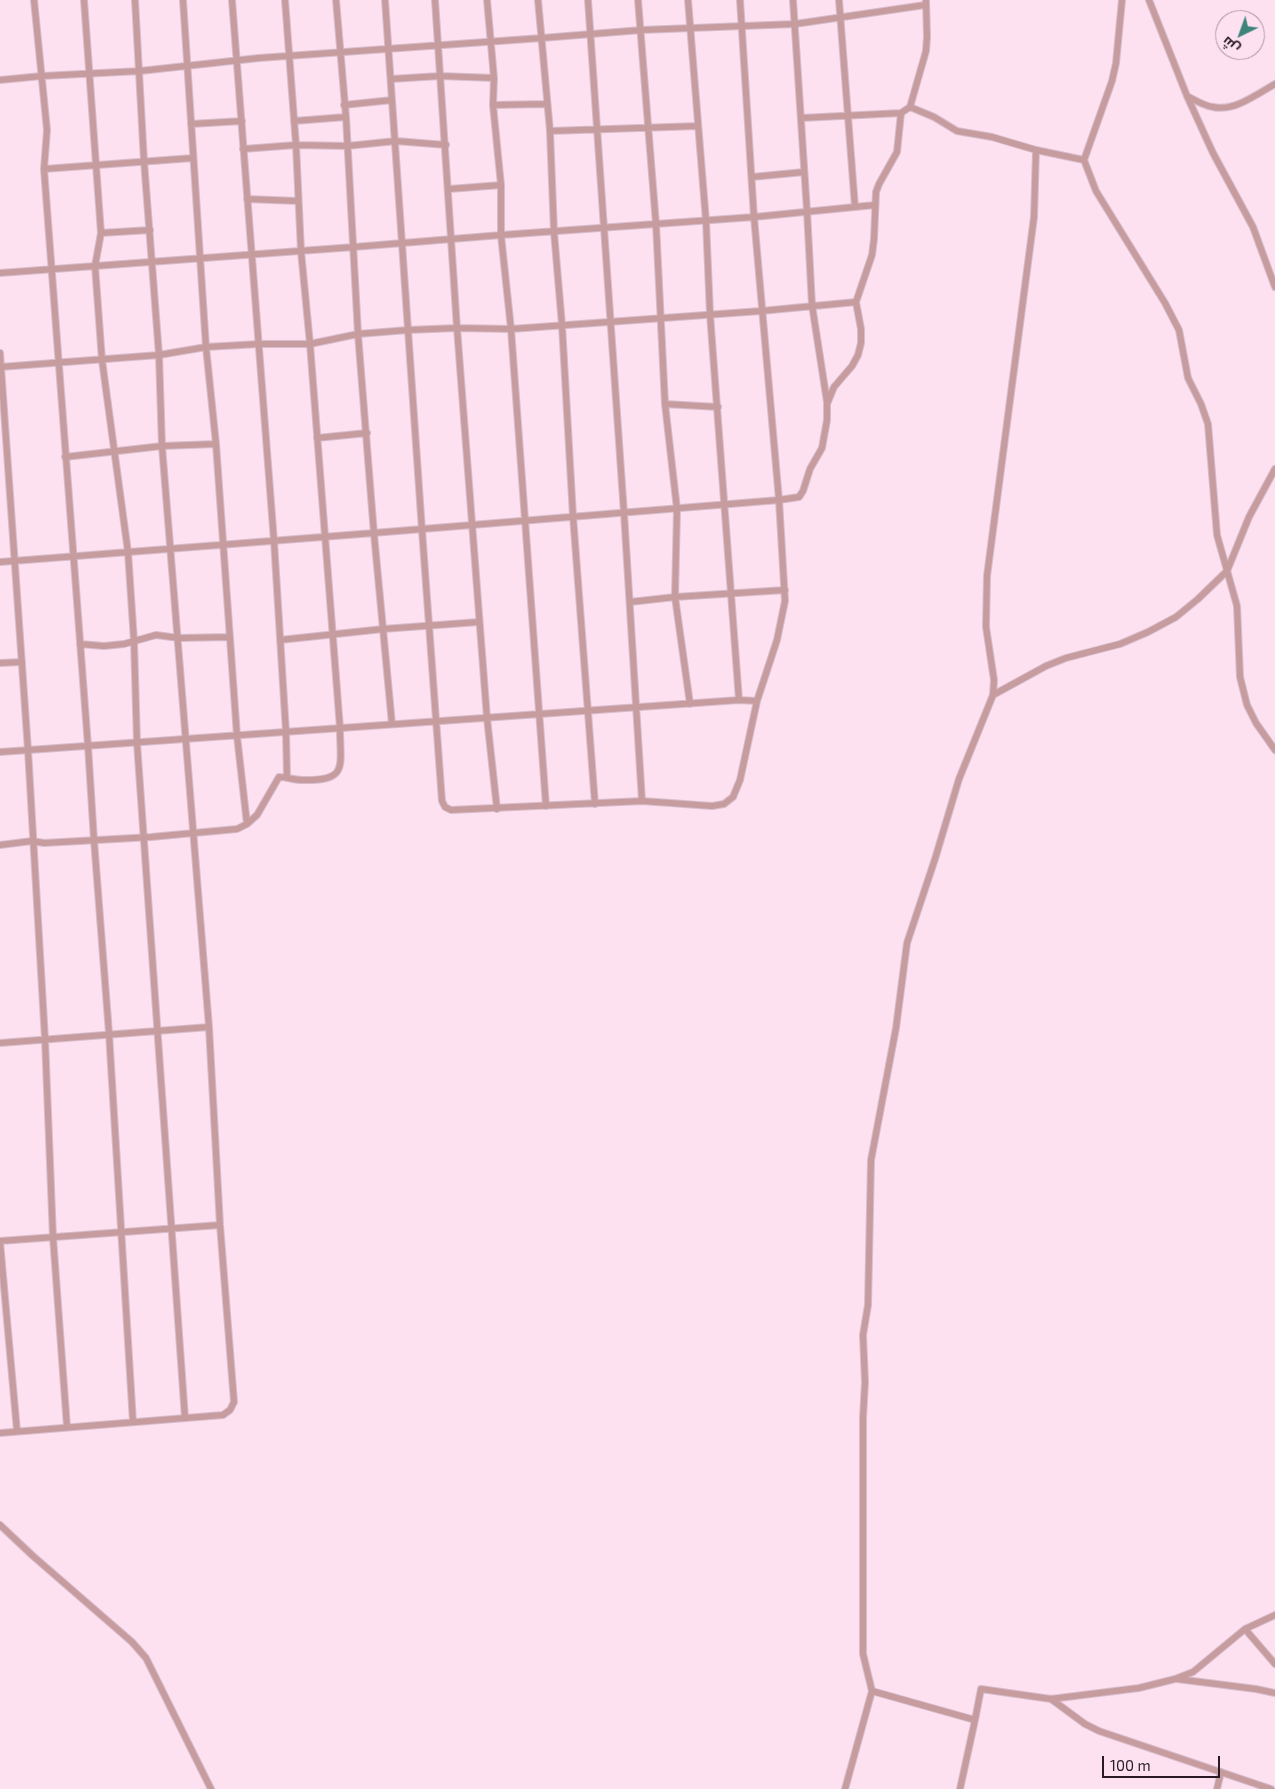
<!DOCTYPE html>
<html>
<head>
<meta charset="utf-8">
<style>
  body { margin:0 }
  #map { position:relative; width:1275px; height:1789px; overflow:hidden; background:#fee1f1; font-family:"Exo 2",Cairo,sans-serif }
  canvas { display:block }
  .north { position:absolute; left:1215px; top:10px; width:50px; height:50px; box-sizing:border-box; background:#fee1f1; border:1px solid #a8929f; border-radius:50%; rotate:222deg; font-size:14px; font-weight:700; line-height:20px; text-align:center; color:#281b23 }
  .north::after { content:''; display:block; margin:auto; width:18px; height:22px; background:#3e847b; clip-path:polygon(50% 0,100% 100%,50% 72%,0 100%) }
  .scale { position:absolute; left:1102px; top:1756px; width:118px; height:22px; box-sizing:border-box; border:2px solid #281b23; border-top:0; padding-left:6px; font-size:15px; line-height:18px; white-space:nowrap; color:#281b23; -webkit-text-stroke:4px #fee1f1; paint-order:stroke }
</style>
</head>
<body>
<div id="map">
<canvas width="1275" height="1789"></canvas>
<div class="north">ش</div>
<div class="scale">100 m</div>
</div>
<script>
const ctx = document.querySelector('canvas').getContext('2d');
ctx.lineJoin = 'round';
function trace(path, color, width, dash) { ctx.strokeStyle = color; ctx.lineWidth = width; ctx.lineCap = dash ? 'butt' : 'round'; ctx.setLineDash(dash || []); ctx.stroke(path); }
const street = new Path2D(`
  M 34,0 L 47,130 L 44,169 L 88,746 L 94,840 L 109,1033 L 133,1422
  M 84,0 L 101,233 L 95,266 L 102,360 L 128,552 L 134,641 L 137,743 L 185,1418
  M 183,0 L 206,347 L 216,444 L 237,736 L 247,824
  M 232,0 L 274,541 L 286,732 L 287,778
  M 336,0 L 346,117 L 358,334 L 374,534 L 392,724
  M 385,0 L 422,530 L 442,801 L 445,807 L 451,810 L 642,801 L 712,806 L 724,804 L 733,797 L 740,780 L 757,701 L 777,640 L 785,601 L 779,500 L 754,217 L 740,0
  M 435,0 L 457,328 L 487,718 L 497,809
  M 487,0 L 494,78 L 493,105 L 501,185 L 501,235 L 511,329 L 546,806
  M 538,0 L 550,131 L 554,232 L 562,325 L 573,516 L 595,804
  M 588,0 L 624,513 L 642,801
  M 638,0 L 656,224 L 665,404 L 677,509 L 675,597 L 690,704
  M 688,0 L 706,221 L 710,314 L 739,700
  M 793,0 L 807,211 L 812,305 L 827,402
  M 839,0 L 855,207
  M 1122,0 L 1116,63 L 1112,81 L 1084,160 L 1096,191 L 1165,303 L 1179,330 L 1188,378 L 1201,404 L 1208,424 L 1217,535 L 1237,606 L 1240,677 L 1247,705 L 1256,723 L 1275,750
  M 1149,0 L 1187,96 L 1213,153 L 1253,227 L 1275,287
  M 391,79 L 440,76 L 494,78
  M 0,80 L 42,76 L 140,71 L 259,58 L 542,38 L 641,30 L 795,24 L 925,5
  M 1187,96 C 1195,100 1204,106 1213,107 C 1234,112 1257,94 1275,84
  M 344,105 L 392,100
  M 493,105 L 547,104
  M 910,107 L 934,117 L 957,131 L 992,137 L 1036,150 L 1084,160
  M 801,118 L 901,113
  M 294,121 L 346,117
  M 191,124 L 242,121
  M 550,131 L 698,126
  M 243,149 L 296,145 L 347,146 L 396,141 L 446,145
  M 44,169 L 193,158
  M 752,177 L 804,172
  M 449,189 L 501,185
  M 247,199 L 298,201
  M 101,233 L 150,230
  M 0,273 L 354,247 L 501,235 L 754,217 L 875,205
  M 0,353 L 28,750 L 45,1039 L 53,1237 L 67,1427
  M 0,367 L 159,355 L 206,347 L 259,344 L 310,344 L 358,334 L 408,330 L 457,328 L 511,329 L 761,311 L 856,302
  M 665,404 L 718,407
  M 317,438 L 367,433
  M 65,457 L 162,446 L 216,444
  M 0,562 C 260,542 519,522 779,500 L 799,497 L 803,491 L 810,469 L 822,448 L 827,420 L 827,404 L 834,387 L 852,366 L 858,355 L 861,343 L 861,329 L 856,302 L 872,255 L 874,239 L 876,192 L 879,184 L 897,152 L 901,113 L 910,107 L 926,51 L 927,37 L 926,0
  M 630,602 L 675,597 L 785,590
  M 280,640 L 383,629 L 479,622
  M 80,644 L 104,646 L 124,644 L 156,635 L 179,638 L 229,637
  M 0,663 L 22,662
  M 993,695 L 1046,666 L 1066,658 L 1120,644 L 1148,632 L 1176,617 L 1198,599 L 1227,571 L 1249,517 L 1275,469
  M 0,752 L 739,700 L 757,701
  M 0,845 L 32,841 L 44,843 L 151,837 L 237,829 L 247,824 L 257,815 L 279,777 C 287,777 294,780 302,780 C 349,781 340,767 340,728 L 310,344 L 301,251 L 296,145 L 285,0
  M 0,1043 L 209,1027
  M 0,1241 L 220,1225
  M 0,1242 L 17,1431
  M 0,1433 L 223,1415 L 230,1410 L 234,1402 L 220,1225 L 209,1027 L 162,446 L 159,355 L 144,161 L 135,0
  M 0,1525 L 33,1556 L 132,1642 L 146,1658 L 211,1789
  M 1245,1629 L 1275,1664
  M 1177,1679 L 1256,1689 L 1275,1693
  M 872,1691 L 975,1720 L 981,1689 L 1051,1699 L 1139,1688 L 1175,1679 L 1193,1672 L 1245,1629 L 1275,1615
  M 1051,1699 L 1085,1724 L 1099,1731 L 1271,1789
  M 845,1789 L 872,1691 L 863,1654 L 863,1418 L 865,1382 L 863,1335 L 868,1305 L 871,1160 L 896,1028 L 907,943 L 935,859 L 959,779 L 993,695 L 994,680 L 986,627 L 987,576 L 1034,217 L 1036,150
  M 960,1789 L 975,1720
  M 1217,1789 L 1221,1772`);
trace(street, '#d7bdcc', 8);
trace(street, '#c69c9e', 6);
</script>
</body>
</html>
